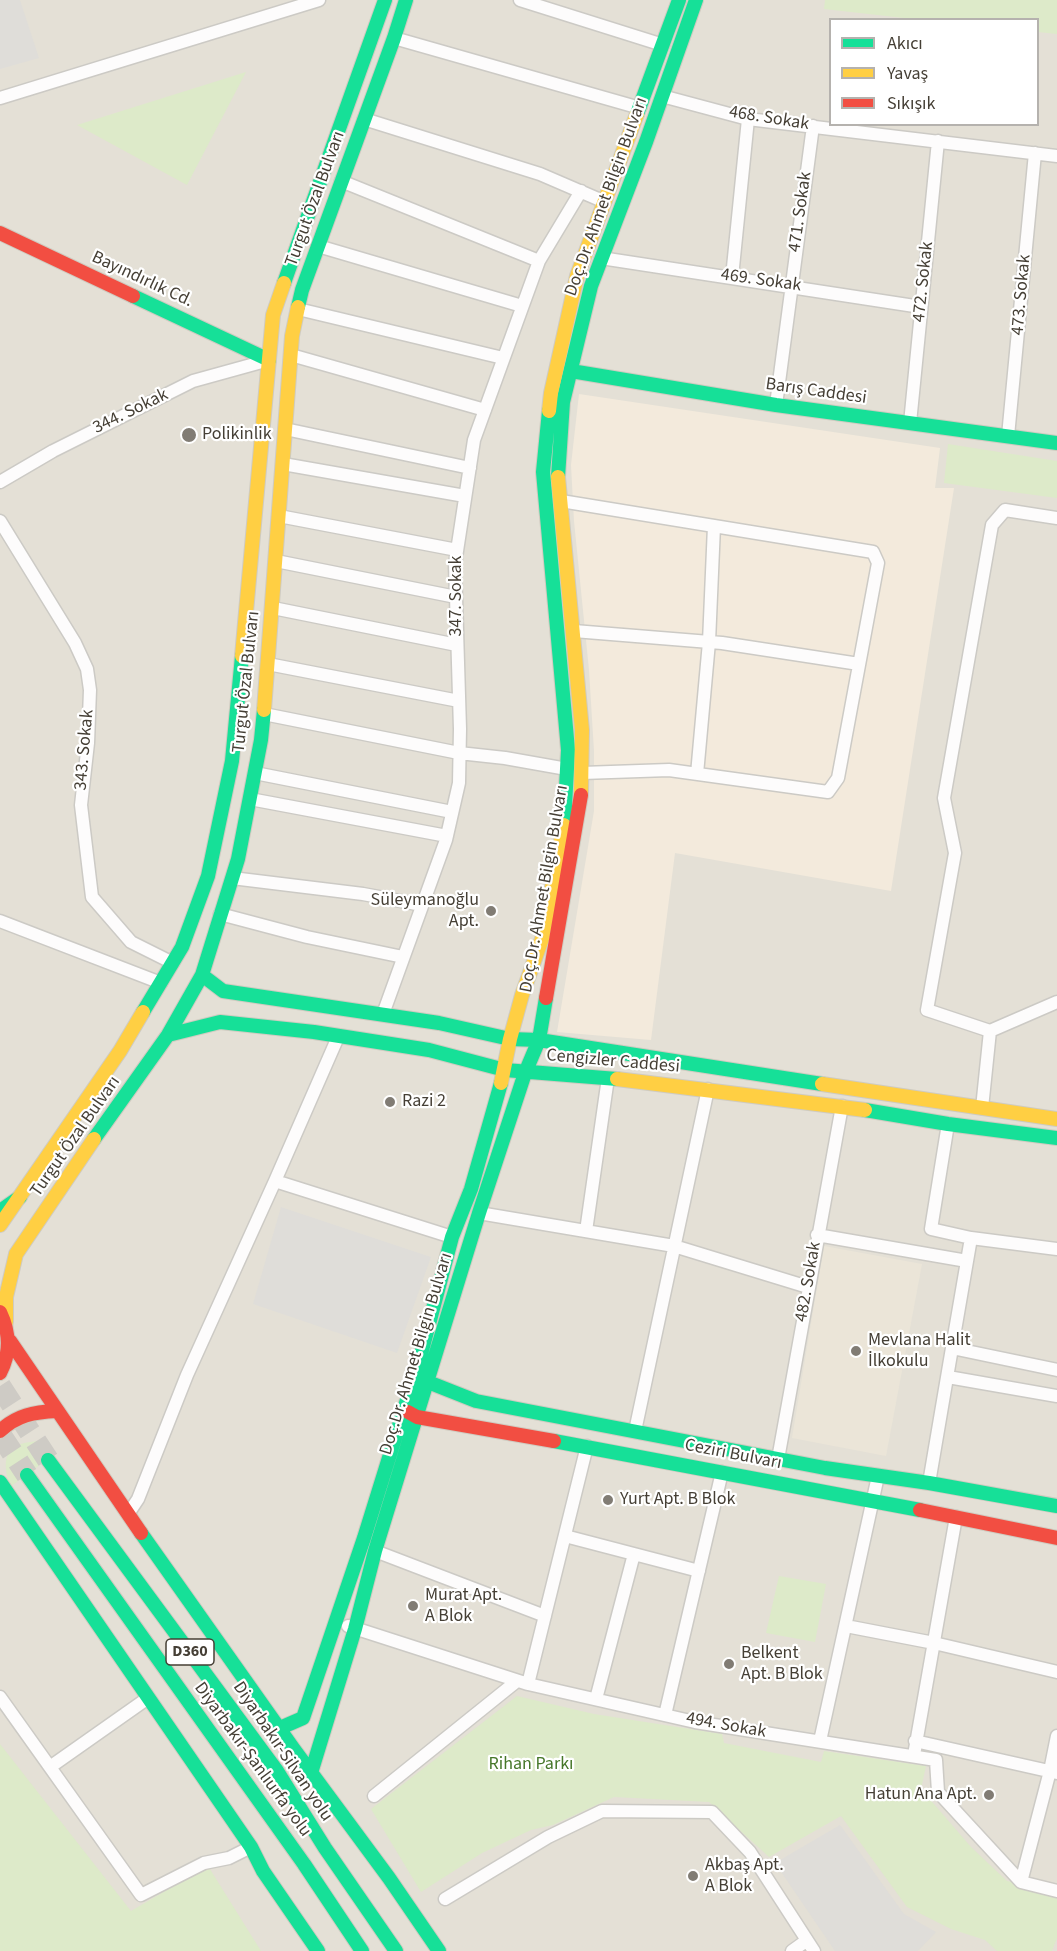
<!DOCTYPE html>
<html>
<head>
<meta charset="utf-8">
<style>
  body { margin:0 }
  #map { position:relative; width:1057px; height:1951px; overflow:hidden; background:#f0eee9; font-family:"Source Sans 3",sans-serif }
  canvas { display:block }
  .legend { position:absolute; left:829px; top:18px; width:210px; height:108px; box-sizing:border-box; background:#fff; border:2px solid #b5b2ae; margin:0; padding:8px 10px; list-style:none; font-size:18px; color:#453f35 }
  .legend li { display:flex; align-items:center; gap:12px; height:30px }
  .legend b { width:30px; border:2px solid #b5b2ae }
</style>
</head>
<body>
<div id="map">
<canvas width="1057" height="1951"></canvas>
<ul class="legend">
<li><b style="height:8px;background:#16e098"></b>Akıcı</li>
<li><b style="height:8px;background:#ffcf43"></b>Yavaş</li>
<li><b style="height:8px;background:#f24e42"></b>Sıkışık</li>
</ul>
</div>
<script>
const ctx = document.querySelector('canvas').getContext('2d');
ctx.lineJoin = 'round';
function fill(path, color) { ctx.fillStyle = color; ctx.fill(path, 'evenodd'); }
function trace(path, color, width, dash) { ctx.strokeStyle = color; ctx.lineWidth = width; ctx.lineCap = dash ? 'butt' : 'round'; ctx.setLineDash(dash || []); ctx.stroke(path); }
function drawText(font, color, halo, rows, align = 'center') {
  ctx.font = font + ' "Source Sans 3",sans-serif'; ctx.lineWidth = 4.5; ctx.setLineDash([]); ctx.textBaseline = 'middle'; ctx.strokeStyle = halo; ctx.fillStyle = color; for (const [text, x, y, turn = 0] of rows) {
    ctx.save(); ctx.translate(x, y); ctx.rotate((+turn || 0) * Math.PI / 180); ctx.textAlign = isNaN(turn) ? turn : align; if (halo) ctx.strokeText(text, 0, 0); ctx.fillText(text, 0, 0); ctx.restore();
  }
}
fill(new Path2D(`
  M 0,0 L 1057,0 L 1057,1951 L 0,1951 ZM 830,20 L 1038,20 L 1038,124 L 830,124 Z`), '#e4e0d6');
fill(new Path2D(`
  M 579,394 L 940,448 L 935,488 L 954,488 L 891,891 L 675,853 L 651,1040 L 557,1032 L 594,811 L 594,751 L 589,670 L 574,521 L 571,465 Z`), '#f3eadc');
fill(new Path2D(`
  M 824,1246 L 922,1264 L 886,1456 L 792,1438 Z`), '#ebe5d8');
fill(new Path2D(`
  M 825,0 L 1057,0 L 1057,34 L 1038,32 L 1038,20 L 922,20 L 824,9 Z
  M 246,72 L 187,185 L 77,125 Z
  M 948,444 L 1057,461 L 1057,498 L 944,483 Z
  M 42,1441 L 48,1442 L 56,1453 L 10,1487 C 0,1454 7,1442 42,1441 Z
  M 779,1576 L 826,1584 L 815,1642 L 766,1633 Z
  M 517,1696 L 594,1714 L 722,1734 L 724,1743 L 821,1762 L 824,1751 L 926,1766 L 921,1789 L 971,1847 L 1007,1881 L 1057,1892 L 1057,1938 L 1052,1951 L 997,1951 L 985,1940 L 951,1929 L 907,1907 L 841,1816 L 769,1857 L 709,1802 L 614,1797 L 553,1825 L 531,1830 L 482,1853 L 421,1892 L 371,1809 Z
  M 0,1744 L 131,1911 L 208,1866 L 261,1951 L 0,1951 Z`), '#ddeac9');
fill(new Path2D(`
  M 0,0 L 20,0 L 39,58 L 0,69 Z
  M 281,1207 L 431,1257 L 397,1353 L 253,1304 Z
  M 840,1825 L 904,1914 L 936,1932 L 918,1951 L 835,1951 L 775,1863 Z`), '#dfddd9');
trace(new Path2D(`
  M 0,1386 L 48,1460
  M 0,1434 L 27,1475`), '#cecbc5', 22, [22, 11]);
const street = new Path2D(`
  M 520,0 L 663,45
  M 394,38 L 640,108
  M 662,96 L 748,119 L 1057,156
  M 0,98 L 319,0
  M 364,119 L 540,174 L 605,202
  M 341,181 L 539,261
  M 318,246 L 522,306
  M 601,258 L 921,307
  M 732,277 L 748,119
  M 298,309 L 503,358
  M 291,355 L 485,410
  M 776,405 L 813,126
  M 910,423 L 938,141
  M 285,429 L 470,468
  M 1008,436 L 1035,153
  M 283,464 L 465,496
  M 0,482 L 53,451 L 193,381 L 269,360
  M 561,501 L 873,552 L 878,563 L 838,778 L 828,792 L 669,770 L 582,773
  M 279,516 L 457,550
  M 1057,518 L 1005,510 L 992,525 L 944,798 L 955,853 L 927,1010 L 990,1031 L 1057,1002
  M 0,521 L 75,643 L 87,669 L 90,690 L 88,743 L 81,805 L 92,897 L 131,942 L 173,963
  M 276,561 L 456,597
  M 273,608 L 457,645
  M 574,631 L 722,643 L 859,664
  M 268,664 L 459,701
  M 264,714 L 459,753 L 505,758 L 567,769
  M 255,773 L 452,812
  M 697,774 L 709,642 L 714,526
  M 250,799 L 447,836
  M 232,878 L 363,894 L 422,905
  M 220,914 L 307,937 L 403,957
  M 0,921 L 161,983
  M 383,1014 L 446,840 L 459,783 L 460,729 L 455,564 L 474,440 L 539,261 L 581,191
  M 982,1108 L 990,1031
  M 948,1124 L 931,1229 L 971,1238 L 952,1348 L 1057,1370
  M 275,1181 L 452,1237
  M 479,1213 L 674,1246 L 808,1287
  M 586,1231 L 608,1078
  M 817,1235 L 967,1261
  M 971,1238 L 1057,1249
  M 948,1377 L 1057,1396
  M 635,1431 L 708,1089
  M 778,1459 L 842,1106
  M 929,1483 L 952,1348
  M 128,1514 L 138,1499 L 187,1375 L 275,1181 L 338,1037
  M 565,1536 L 699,1571
  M 375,1551 L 545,1616
  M 348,1626 L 528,1684 L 695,1722 L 936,1760 L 938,1792 L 1021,1882 L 1057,1891
  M 846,1626 L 934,1643 L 1057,1672
  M 528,1684 L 587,1446
  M 0,1697 L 141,1895 L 204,1863 L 229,1858 L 251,1847
  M 596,1699 L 634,1554
  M 665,1715 L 722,1472
  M 820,1741 L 878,1476
  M 915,1741 L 1057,1773
  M 914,1755 L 956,1517
  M 50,1767 L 148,1698
  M 374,1796 L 517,1681
  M 1021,1882 L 1050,1771 L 1057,1736
  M 445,1899 L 548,1837 L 602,1811 L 712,1812 L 750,1852 L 814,1951
  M 792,1951 L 806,1941`);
const fast = new Path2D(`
  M 637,114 L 679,0
  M 284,283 L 385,0
  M 133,296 L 269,360
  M 298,307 L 302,290 L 394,38 L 406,0
  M 571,371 L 776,405 L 1057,443
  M 549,411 L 543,472 L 568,750 L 564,825
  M 558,477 L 563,402 L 591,286 L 646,142 L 696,0
  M 202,975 L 223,991 L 439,1023 L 510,1039 L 539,1040 L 822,1084
  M 143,1012 L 182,947 L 208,876 L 232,761 L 242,656
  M 168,1035 L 220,1022 L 314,1032 L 429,1050 L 505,1070 L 617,1079
  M 865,1110 L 948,1124 L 1057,1138
  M 94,1139 L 168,1035 L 202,975 L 238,859 L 261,740 L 264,710
  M 0,1211 L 20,1197
  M 420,1376 L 428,1382 L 476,1401 L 825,1468 L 929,1483 L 1057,1506
  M 554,1441 L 920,1510
  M 48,1460 L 277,1771 L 325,1848 L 396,1951
  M 27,1475 L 304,1864 L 362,1951
  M 0,1482 L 251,1847 L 263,1871 L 318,1951
  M 141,1533 L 293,1748 L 389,1878 L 439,1951
  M 280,1728 L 303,1718 L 364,1538 L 420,1358 L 452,1237 L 471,1189 L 501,1083
  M 311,1773 L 355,1629 L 375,1551 L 479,1213 L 525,1073 L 539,1040 L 546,998`);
const slow = new Path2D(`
  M 549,411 L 551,393 L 577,276 L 637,114
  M 558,477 L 582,730 L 581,795
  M 242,656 L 273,315 L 284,283
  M 264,710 L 292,336 L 298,307
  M 617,1079 L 865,1110
  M 501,1083 L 510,1039 L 522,995 L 542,939 L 564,825
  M 822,1084 L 1057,1119
  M 0,1225 L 120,1051 L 143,1012
  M 6,1322 L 6,1297 L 16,1254 L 94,1139`);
const jam = new Path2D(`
  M 0,233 L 133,296
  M 546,998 L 581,795
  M 0,1312 C 10,1333 11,1352 0,1373
  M 10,1341 L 141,1533
  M 408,1412 L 417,1417 L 554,1441
  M 0,1431 C 17,1415 34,1412 57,1411
  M 920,1510 L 1057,1538`);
trace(street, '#cccac5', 15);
trace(fast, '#cfcbc0', 16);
trace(slow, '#cfcbc0', 16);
trace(jam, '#cfcbc0', 16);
trace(street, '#fdfcfc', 12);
trace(fast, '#16e098', 14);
trace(slow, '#ffcf43', 14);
trace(jam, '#f24e42', 14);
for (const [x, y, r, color] of [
  [189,435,8,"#817c74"],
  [491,911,6,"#817c74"],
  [390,1102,6,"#817c74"],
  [856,1351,6,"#817c74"],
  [608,1500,6,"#817c74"],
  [413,1606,6,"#817c74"],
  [729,1664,6,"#817c74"],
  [989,1795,6,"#817c74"],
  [693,1876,6,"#817c74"]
]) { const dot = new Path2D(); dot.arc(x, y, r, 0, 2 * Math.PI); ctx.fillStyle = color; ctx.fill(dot); trace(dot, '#fff', 2); }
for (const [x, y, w] of [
  [190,1652,48]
]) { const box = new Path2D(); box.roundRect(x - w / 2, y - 13, w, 26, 4.5); ctx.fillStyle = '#fff'; ctx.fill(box); trace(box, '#453f35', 1.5); }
drawText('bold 16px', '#453f35', null, [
  ["D360",190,1652]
]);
drawText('18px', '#453f35', '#fff', [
  ["468. Sokak",769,119,9],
  ["Doç.Dr. Ahmet Bilgin Bulvarı",607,197,-70],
  ["Turgut Özal Bulvarı",316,199,-70],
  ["471. Sokak",801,212,-82],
  ["Bayındırlık Cd.",142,280,25],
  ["469. Sokak",761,281,8],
  ["472. Sokak",924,282,-84],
  ["473. Sokak",1022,295,-85],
  ["Barış Caddesi",816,392,8],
  ["344. Sokak",131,412,-26],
  ["347. Sokak",457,596,-90],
  ["Turgut Özal Bulvarı",247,682,-84],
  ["343. Sokak",85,750,-85],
  ["Doç.Dr. Ahmet Bilgin Bulvarı",545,889,-80],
  ["Cengizler Caddesi",613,1062,5],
  ["Turgut Özal Bulvarı",76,1137,-55],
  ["482. Sokak",809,1282,-80],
  ["Doç.Dr. Ahmet Bilgin Bulvarı",417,1354,-73],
  ["Ceziri Bulvarı",733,1455,11],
  ["494. Sokak",726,1726,10],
  ["Diyarbakır-Silvan yolu",282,1752,56],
  ["Diyarbakır-Şanlıurfa yolu",252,1760,54]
]);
drawText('18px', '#453f35', '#fff', [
  ["Polikinlik",202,435],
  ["Süleymanoğlu",479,901,"right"],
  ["Apt.",479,922,"right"],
  ["Razi 2",402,1102],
  ["Mevlana Halit",868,1341],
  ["İlkokulu",868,1362],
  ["Yurt Apt. B Blok",620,1500],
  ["Murat Apt.",425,1596],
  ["A Blok",425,1617],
  ["Belkent",741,1654],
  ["Apt. B Blok",741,1675],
  ["Hatun Ana Apt.",977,1795,"right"],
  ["Akbaş Apt.",705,1866],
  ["A Blok",705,1887]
], 'left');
drawText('18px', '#467729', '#fff', [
  ["Rihan Parkı",531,1765]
]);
</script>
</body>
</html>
